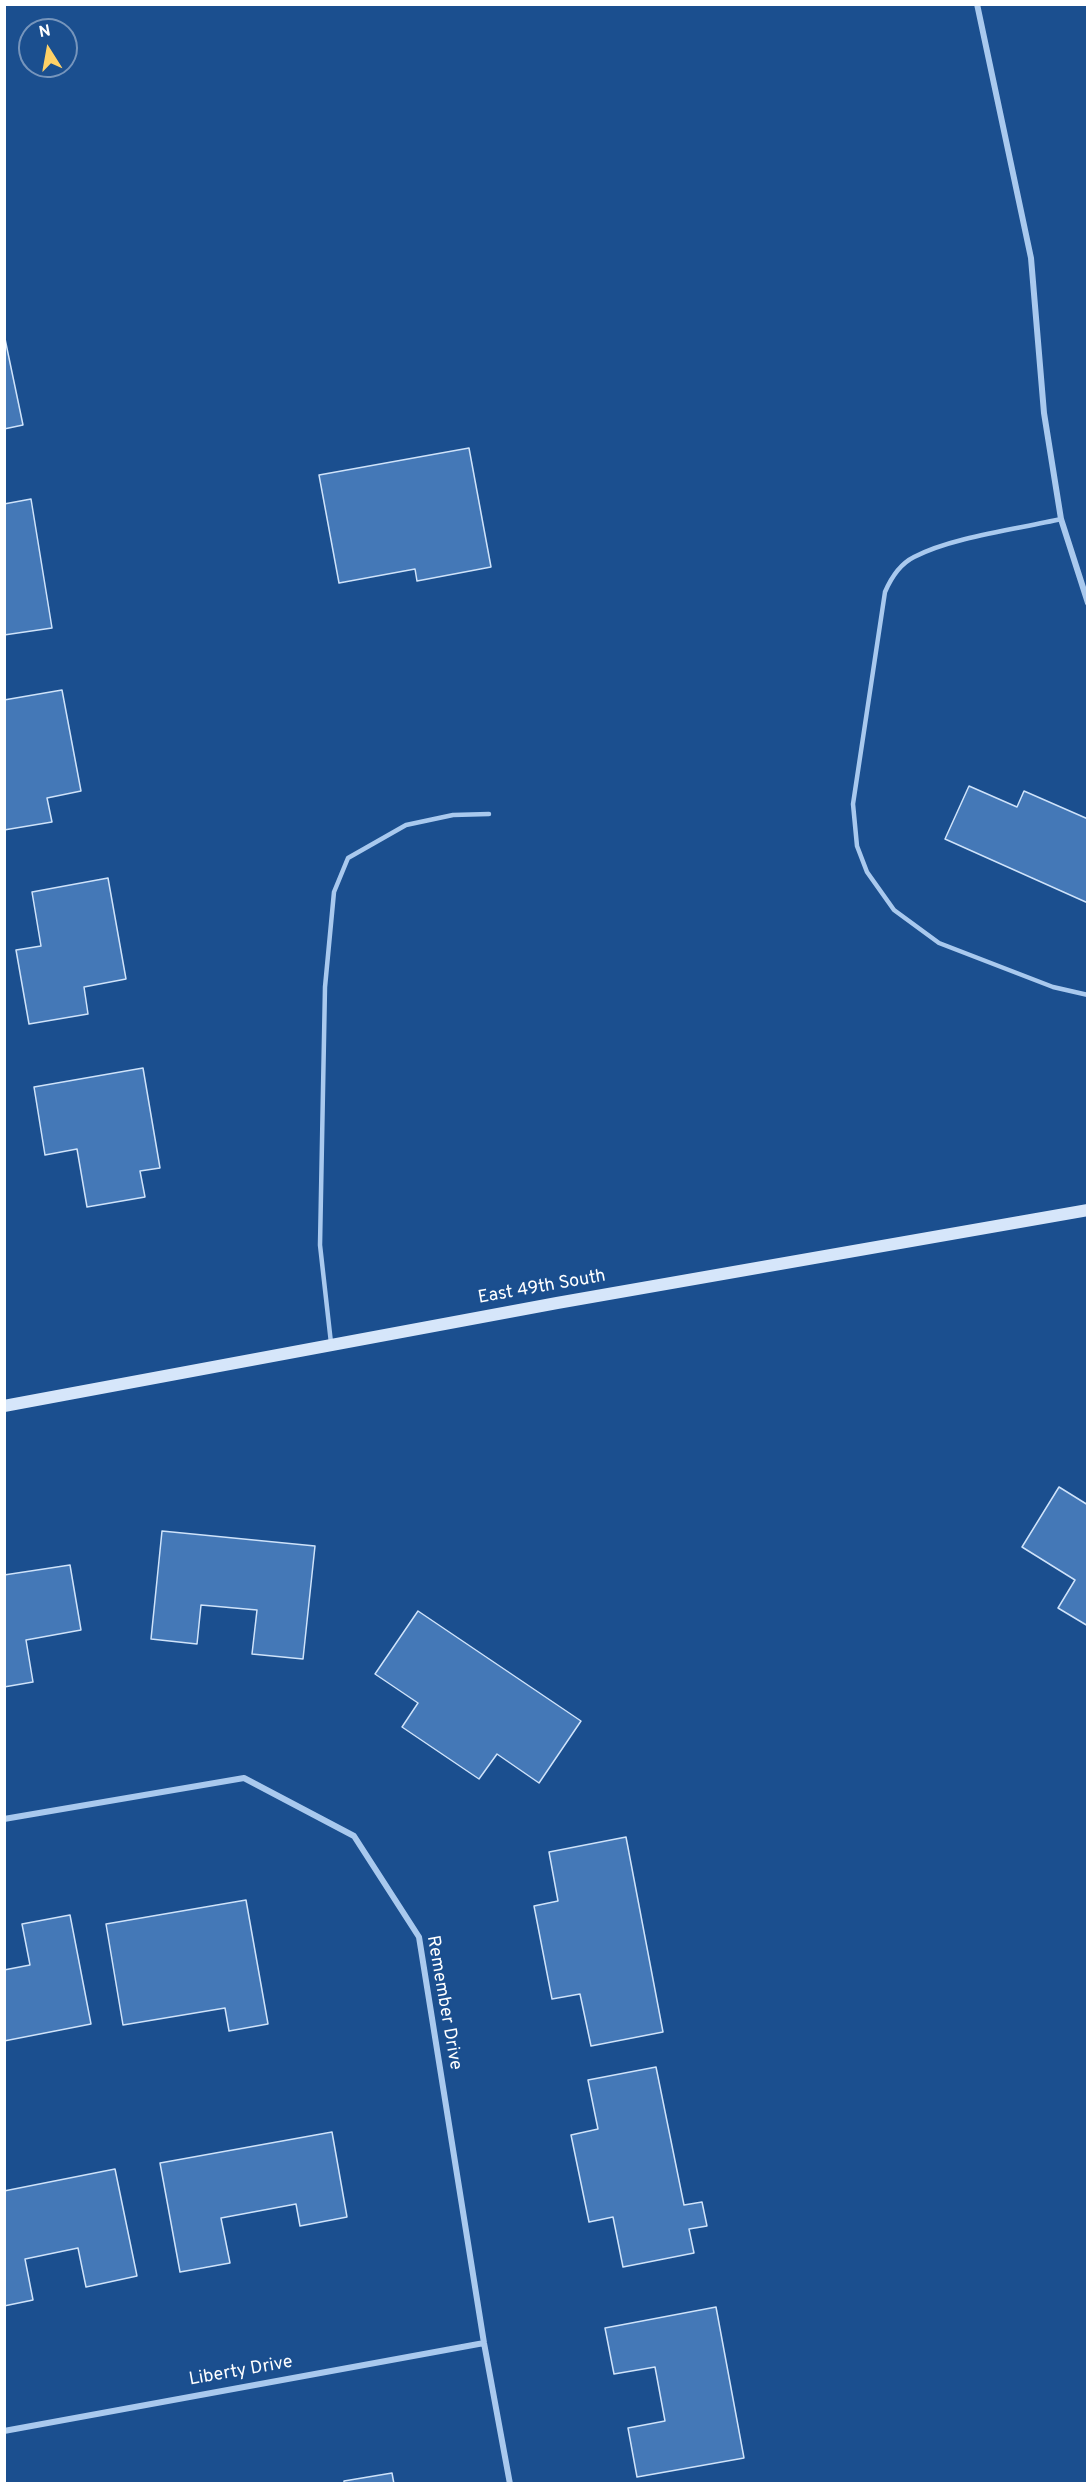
<!DOCTYPE html>
<html>
<head>
<meta charset="utf-8">
<style>
  body { margin:0 }
  #map { position:relative; width:1092px; height:2488px; overflow:hidden; background:#1b4f8f; font-family:Overpass,sans-serif }
  canvas { display:block }
  .frame { position:absolute; inset:0; border:6px solid #fff; pointer-events:none }
  .north { position:absolute; left:18px; top:18px; width:60px; height:60px; box-sizing:border-box; background:#1b4f8f; border:2px solid #7695bc; border-radius:50%; rotate:349deg; font-size:16px; font-weight:700; line-height:24px; text-align:center; color:#fff }
  .north::after { content:''; display:block; margin:auto; width:21px; height:27px; background:#ffd166; clip-path:polygon(50% 0,100% 100%,50% 72%,0 100%) }
</style>
</head>
<body>
<div id="map">
<canvas width="1092" height="2488"></canvas>
<div class="frame"></div>
<div class="north">N</div>
</div>
<script>
const ctx = document.querySelector('canvas').getContext('2d');
ctx.lineJoin = 'round';
function fill(path, color) { ctx.fillStyle = color; ctx.fill(path, 'evenodd'); }
function trace(path, color, width, dash) { ctx.strokeStyle = color; ctx.lineWidth = width; ctx.lineCap = dash ? 'butt' : 'round'; ctx.setLineDash(dash || []); ctx.stroke(path); }
function drawText(font, color, halo, rows, align = 'center') {
  ctx.font = font + ' Overpass,sans-serif'; ctx.lineWidth = 4.5; ctx.setLineDash([]); ctx.textBaseline = 'middle'; ctx.strokeStyle = halo; ctx.fillStyle = color; for (const [text, x, y, turn = 0] of rows) {
    ctx.save(); ctx.translate(x, y); ctx.rotate((+turn || 0) * Math.PI / 180); ctx.textAlign = isNaN(turn) ? turn : align; if (halo) ctx.strokeText(text, 0, 0); ctx.fillText(text, 0, 0); ctx.restore();
  }
}
const building = new Path2D(`
  M 4,334 L 23,425 L 4,429 Z
  M 469,448 L 491,567 L 417,581 L 415,569 L 339,583 L 319,475 Z
  M 31,499 L 52,628 L 4,635 L 4,504 Z
  M 62,690 L 81,791 L 47,798 L 52,822 L 4,830 L 4,700 Z
  M 969,786 L 1017,807 L 1024,791 L 1088,819 L 1088,903 L 945,839 Z
  M 108,878 L 126,979 L 84,987 L 88,1014 L 29,1024 L 16,950 L 41,946 L 32,892 Z
  M 143,1068 L 160,1168 L 140,1171 L 145,1197 L 87,1207 L 77,1149 L 45,1155 L 34,1087 Z
  M 1059,1487 L 1088,1505 L 1088,1626 L 1058,1608 L 1075,1580 L 1022,1547 Z
  M 162,1531 L 315,1546 L 303,1659 L 252,1654 L 257,1610 L 201,1605 L 197,1644 L 151,1639 Z
  M 70,1565 L 81,1630 L 26,1640 L 33,1682 L 4,1687 L 4,1575 Z
  M 418,1611 L 581,1721 L 539,1783 L 497,1754 L 479,1779 L 402,1727 L 418,1703 L 375,1674 Z
  M 626,1837 L 663,2032 L 591,2046 L 580,1994 L 552,1999 L 534,1906 L 558,1901 L 549,1852 Z
  M 246,1900 L 268,2024 L 229,2031 L 225,2008 L 123,2025 L 106,1924 Z
  M 70,1915 L 91,2024 L 4,2041 L 4,1970 L 30,1965 L 22,1924 Z
  M 656,2067 L 684,2205 L 702,2202 L 707,2226 L 689,2229 L 694,2253 L 623,2267 L 613,2217 L 589,2222 L 571,2135 L 598,2129 L 588,2080 Z
  M 332,2132 L 347,2217 L 300,2226 L 296,2204 L 221,2218 L 230,2263 L 180,2272 L 160,2163 Z
  M 115,2169 L 137,2276 L 86,2287 L 78,2248 L 25,2259 L 33,2300 L 4,2306 L 4,2191 Z
  M 716,2307 L 744,2458 L 637,2477 L 628,2428 L 665,2421 L 655,2367 L 614,2374 L 605,2328 Z
  M 392,2473 L 394,2484 L 344,2484 L 344,2481 Z`);
fill(building, '#4478b7');
trace(building, '#cfe3fa', 1.5);
trace(new Path2D(`
  M 1061,519 C 1018,529 952,537 914,557 C 900,564 891,578 885,592 L 853,804 L 857,846 L 867,872 L 894,910 L 939,943 L 1053,987 L 1088,995
  M 331,1343 L 320,1245 L 325,987 L 334,892 L 348,858 L 406,825 L 453,815 L 489,814`), '#a9c9ee', 4.5);
trace(new Path2D(`
  M 977,4 L 1031,258 L 1044,413 L 1061,519 L 1088,603
  M 4,1819 L 244,1778 L 354,1836 L 419,1937 L 484,2343 L 510,2484
  M 4,2431 L 484,2343`), '#a9c9ee', 6);
trace(new Path2D(`
  M 4,1406 L 557,1303 L 1088,1210`), '#d6e6fa', 12);
drawText('18px', '#fff', '#1b4f8f', [
  ["East 49th South",542,1288,-10],
  ["Remember Drive",443,2003,80],
  ["Liberty Drive",241,2372,-10]
]);
</script>
</body>
</html>
